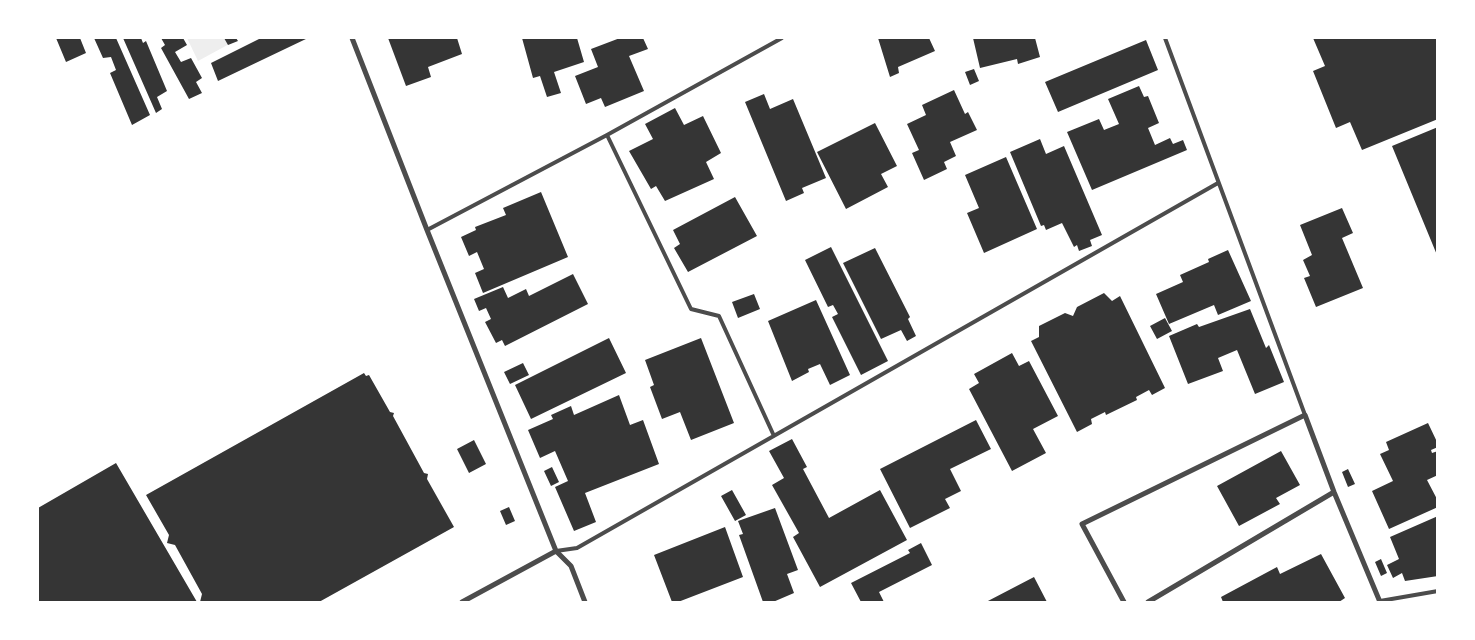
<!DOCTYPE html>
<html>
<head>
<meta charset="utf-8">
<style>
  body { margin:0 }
  #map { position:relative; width:1475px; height:640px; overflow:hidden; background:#fff; font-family:"Golos Text",sans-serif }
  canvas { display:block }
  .frame { position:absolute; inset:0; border:39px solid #fff; pointer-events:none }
</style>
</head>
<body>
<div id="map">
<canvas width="1475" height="640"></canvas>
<div class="frame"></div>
</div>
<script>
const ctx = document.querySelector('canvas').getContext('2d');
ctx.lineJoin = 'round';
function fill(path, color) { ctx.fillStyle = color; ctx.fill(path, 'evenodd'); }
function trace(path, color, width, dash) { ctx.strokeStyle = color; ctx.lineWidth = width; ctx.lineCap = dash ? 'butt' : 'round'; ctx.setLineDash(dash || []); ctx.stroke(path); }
fill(new Path2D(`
  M 187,38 L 231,38 L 233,42 L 198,61 Z`), '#eee');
fill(new Path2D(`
  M 56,38 L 80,38 L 86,53 L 66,62 Z
  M 94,38 L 116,38 L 150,115 L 132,125 L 110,73 L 116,70 L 111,57 L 103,58 Z
  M 123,38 L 141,38 L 143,43 L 146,41 L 167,91 L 157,97 L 162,109 L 156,113 Z
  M 161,38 L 183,38 L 187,45 L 175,52 L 181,62 L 191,58 L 202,78 L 196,82 L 202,93 L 189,99 L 161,48 L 165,45 Z
  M 224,38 L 236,38 L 238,41 L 228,45 Z
  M 261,38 L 308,38 L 218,81 L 211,63 Z
  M 388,38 L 457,38 L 462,54 L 428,67 L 431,77 L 406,86 Z
  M 522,38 L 577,38 L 584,62 L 554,72 L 561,93 L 547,97 L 540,76 L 533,78 Z
  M 620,38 L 643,38 L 648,49 L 629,56 L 644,91 L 605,107 L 601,98 L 586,104 L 575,76 L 598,67 L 591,49 Z
  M 878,38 L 929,38 L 935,51 L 898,67 L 899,73 L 890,77 Z
  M 973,38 L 1035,38 L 1040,57 L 1018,64 L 1017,59 L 980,68 Z
  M 1313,38 L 1438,38 L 1438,119 L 1362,150 L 1350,122 L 1336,128 L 1313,71 L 1325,66 Z
  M 1146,40 L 1158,70 L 1058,112 L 1045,82 Z
  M 974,69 L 979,81 L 970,85 L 965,72 Z
  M 1139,86 L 1144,97 L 1148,96 L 1159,123 L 1148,128 L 1155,145 L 1170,138 L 1173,144 L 1183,140 L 1187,150 L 1092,190 L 1067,132 L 1099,119 L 1104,130 L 1119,124 L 1108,99 Z
  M 954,90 L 965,114 L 968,112 L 977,130 L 950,142 L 956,156 L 944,162 L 947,169 L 924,180 L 912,153 L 919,150 L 907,124 L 926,115 L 922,105 Z
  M 764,94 L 770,109 L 793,99 L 826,178 L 802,188 L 804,193 L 786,201 L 745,102 Z
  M 675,108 L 684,125 L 703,116 L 721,153 L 706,162 L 714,179 L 665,201 L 656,186 L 651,189 L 629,151 L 653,139 L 645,124 Z
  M 875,123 L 897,166 L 881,174 L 888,187 L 846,209 L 817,152 Z
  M 1438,127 L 1438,255 L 1437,255 L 1392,146 Z
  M 1040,139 L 1046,154 L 1064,146 L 1102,235 L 1090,240 L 1092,246 L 1079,251 L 1077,245 L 1074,247 L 1062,223 L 1046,230 L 1044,225 L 1041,226 L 1010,152 Z
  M 1006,157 L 1037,229 L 984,253 L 967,213 L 979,208 L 965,175 Z
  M 541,192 L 568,257 L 483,293 L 475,273 L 484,269 L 477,252 L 469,256 L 461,237 L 476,230 L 475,227 L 506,215 L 503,208 Z
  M 735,197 L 757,236 L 688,272 L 674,248 L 680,244 L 673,230 Z
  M 1342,208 L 1353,233 L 1342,238 L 1363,288 L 1316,307 L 1304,278 L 1310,276 L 1303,260 L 1312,255 L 1300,225 Z
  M 831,247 L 888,361 L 861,375 L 832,317 L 838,314 L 833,305 L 828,307 L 805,260 Z
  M 875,248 L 910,317 L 908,319 L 916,336 L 907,341 L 901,330 L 881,339 L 843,263 Z
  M 1228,250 L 1251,301 L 1218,315 L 1214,305 L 1169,324 L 1156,294 L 1183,282 L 1180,275 L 1209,262 L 1208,259 Z
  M 573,274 L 588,304 L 505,346 L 502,340 L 496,343 L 485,322 L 491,319 L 486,308 L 479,311 L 474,299 L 503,287 L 508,298 L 526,289 L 529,296 Z
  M 1104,293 L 1112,301 L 1120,296 L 1165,388 L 1152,395 L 1149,390 L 1136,397 L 1137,400 L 1106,415 L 1105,412 L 1091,419 L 1092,424 L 1077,432 L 1031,341 L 1039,337 L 1039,326 L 1065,313 L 1073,316 L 1077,307 Z
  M 754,294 L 760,309 L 738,318 L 732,302 Z
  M 816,300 L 850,375 L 830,385 L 820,364 L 808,369 L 809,372 L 792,381 L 768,321 Z
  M 1250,309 L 1266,348 L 1269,345 L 1284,382 L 1255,394 L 1237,350 L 1218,358 L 1223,371 L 1188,384 L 1169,336 L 1197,324 L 1199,327 Z
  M 1165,318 L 1172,331 L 1157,339 L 1150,326 Z
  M 609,338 L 626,373 L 531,419 L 515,385 Z
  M 701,338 L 734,423 L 691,440 L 680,412 L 662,419 L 650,387 L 654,385 L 645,360 Z
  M 1012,353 L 1019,366 L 1029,361 L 1058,416 L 1033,429 L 1046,453 L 1012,471 L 969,389 L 979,383 L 974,374 Z
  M 523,363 L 529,375 L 510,384 L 504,372 Z
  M 364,373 L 366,376 L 369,375 L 390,412 L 394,413 L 393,416 L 424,473 L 428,474 L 427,479 L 454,527 L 319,602 L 200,602 L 202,594 L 175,545 L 167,543 L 169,535 L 146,495 Z
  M 619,395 L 630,425 L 643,420 L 659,464 L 585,493 L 596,522 L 574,531 L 555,487 L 568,481 L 555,451 L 540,458 L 528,430 L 553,419 L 551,415 L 571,406 L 574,415 Z
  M 976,420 L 991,449 L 950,469 L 961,491 L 945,499 L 950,508 L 910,528 L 880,469 Z
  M 1428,423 L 1438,444 L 1438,447 L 1431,450 L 1432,453 L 1438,451 L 1438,475 L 1427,480 L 1438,501 L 1438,507 L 1389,529 L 1372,491 L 1393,481 L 1380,454 L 1389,450 L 1386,442 Z
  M 792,439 L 807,467 L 803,469 L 829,518 L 880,490 L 907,540 L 820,587 L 793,537 L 799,533 L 772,485 L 784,478 L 769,451 Z
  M 474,440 L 486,464 L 469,473 L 457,449 Z
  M 1281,451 L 1300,485 L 1276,498 L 1280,504 L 1239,526 L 1217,486 Z
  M 116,463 L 197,602 L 38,602 L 38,508 Z
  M 552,467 L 559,482 L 551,486 L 544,471 Z
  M 1348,469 L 1355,484 L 1348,487 L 1342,472 Z
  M 732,490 L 746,515 L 735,521 L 721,496 Z
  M 509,507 L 515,521 L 506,525 L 500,511 Z
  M 775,508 L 798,570 L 787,574 L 794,593 L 773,602 L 763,602 L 739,535 L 743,534 L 738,521 Z
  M 1438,516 L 1438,552 L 1436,552 L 1438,576 L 1405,581 L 1402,573 L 1393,578 L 1387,565 L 1399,559 L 1390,537 Z
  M 725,527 L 743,577 L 678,602 L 672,602 L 654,555 Z
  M 921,543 L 932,565 L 879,592 L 884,602 L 861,602 L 851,583 L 910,553 L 908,550 Z
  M 1321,554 L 1345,598 L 1339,602 L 1223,602 L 1221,597 L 1277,567 L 1280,574 Z
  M 1381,559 L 1387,573 L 1381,576 L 1375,562 Z
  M 1034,577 L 1047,602 L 986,602 Z`), '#353535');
trace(new Path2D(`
  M 1165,38 L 1305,415
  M 607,135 L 691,309 L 719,316 L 774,436
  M 427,230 L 607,135 L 782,38
  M 556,551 L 577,548 L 1218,183
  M 1380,601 L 1438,591`), '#4c4c4c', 4);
trace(new Path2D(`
  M 352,38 L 427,230 L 556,551 L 571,566 L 585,602
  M 462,602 L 556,551
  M 1124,602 L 1082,524 L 1305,415 L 1334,492 L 1380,602
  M 1148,602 L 1334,492`), '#4c4c4c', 5);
</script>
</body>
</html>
